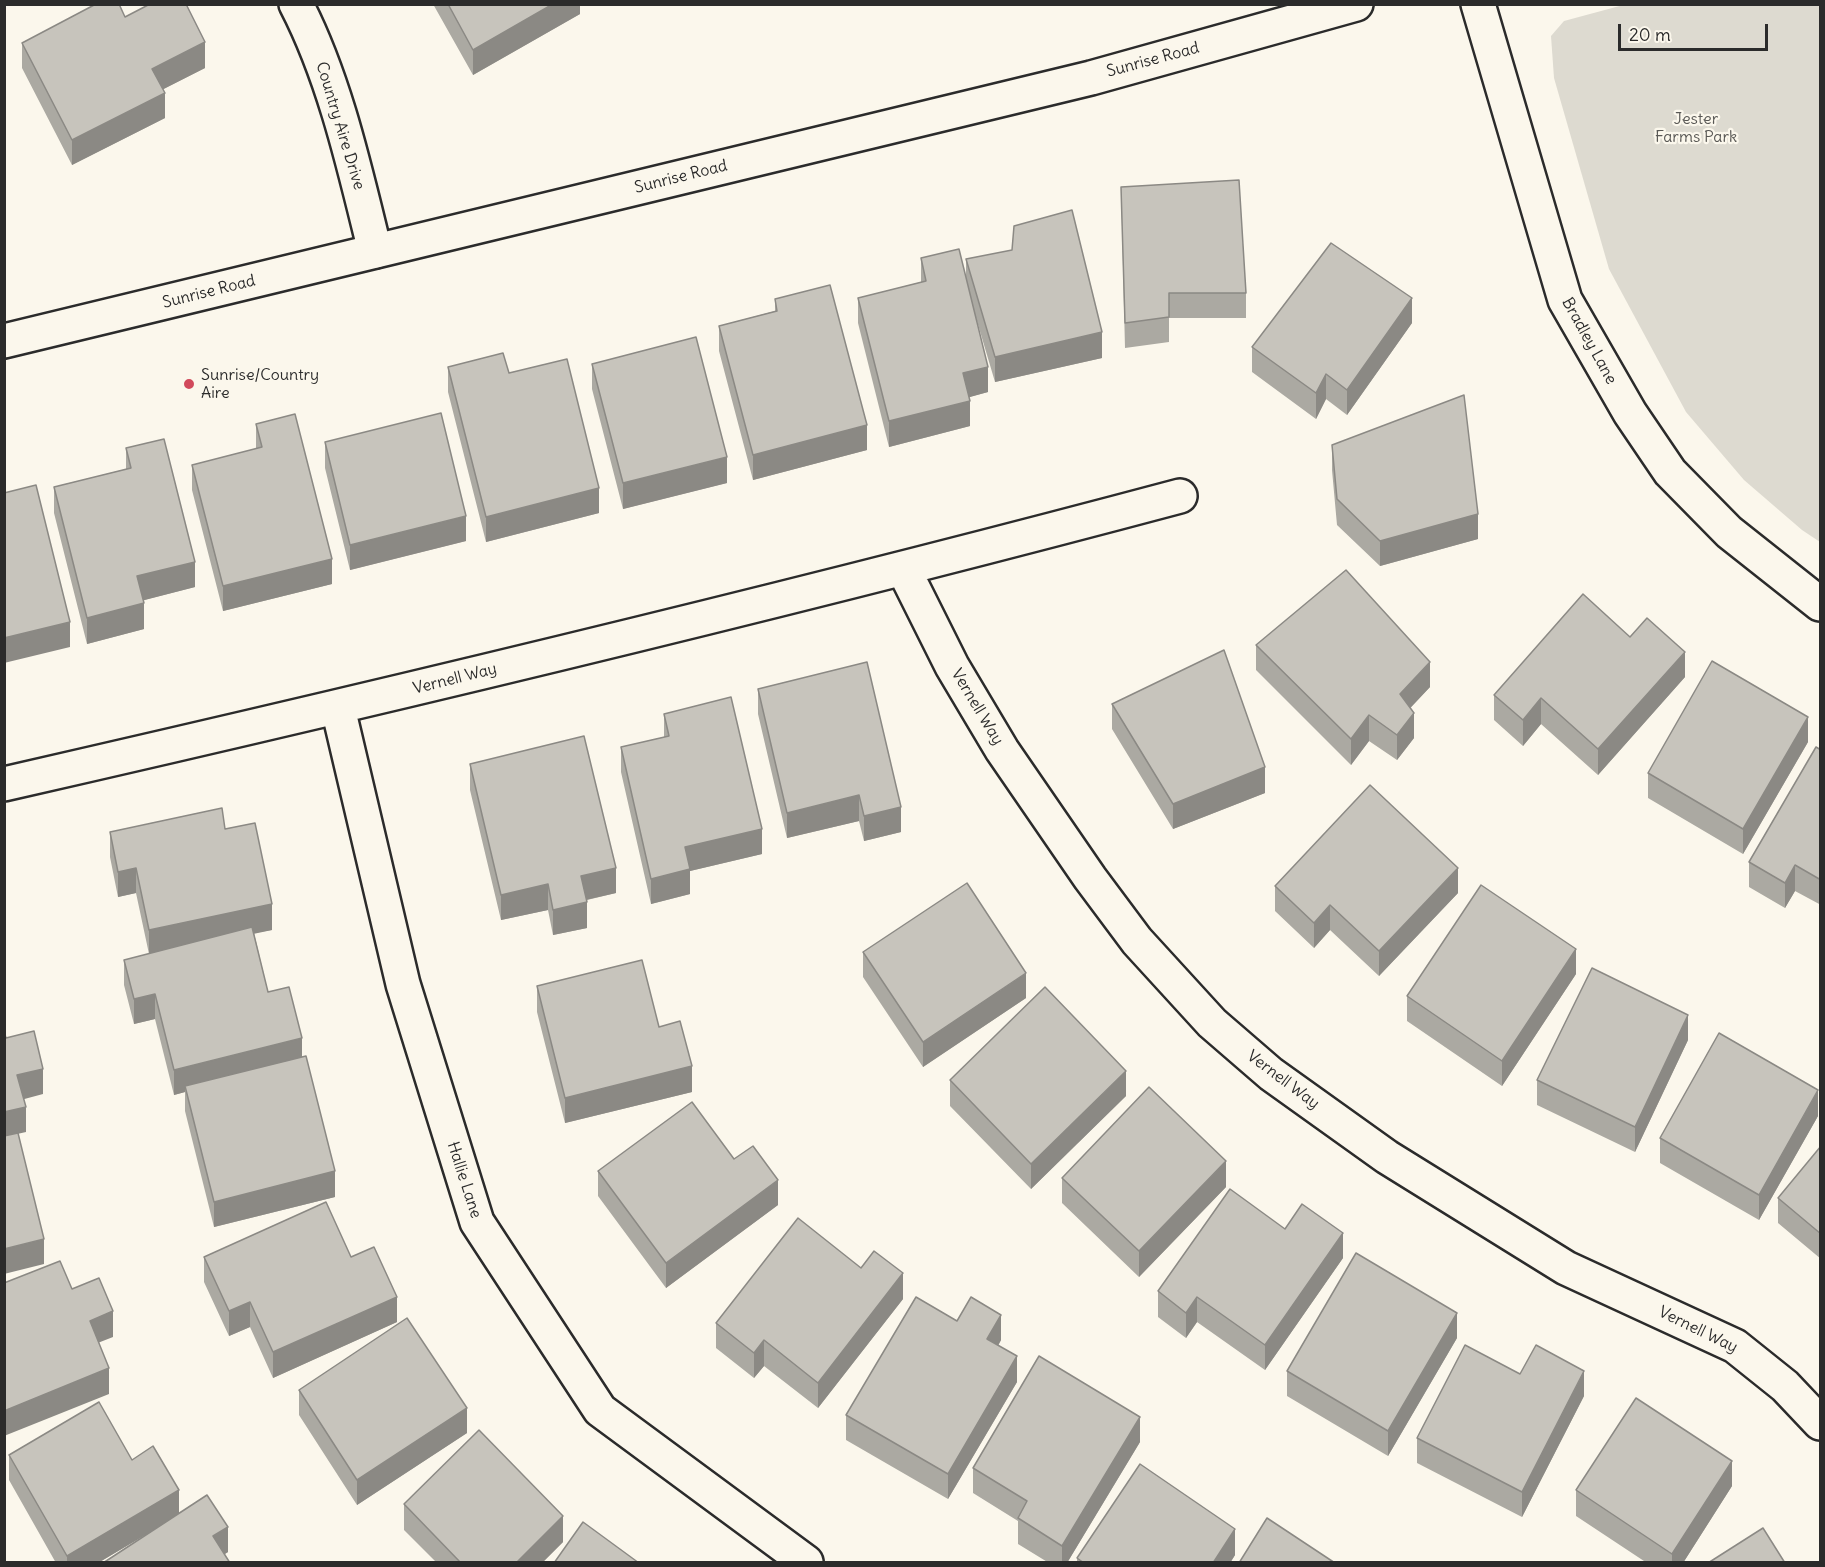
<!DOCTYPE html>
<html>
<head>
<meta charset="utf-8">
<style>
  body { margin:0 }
  #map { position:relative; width:1825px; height:1567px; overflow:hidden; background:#fbf7ec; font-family:Delius,sans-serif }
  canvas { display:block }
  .frame { position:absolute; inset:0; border:6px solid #2b2b2b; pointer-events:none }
  .scale { position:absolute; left:1618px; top:24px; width:150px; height:27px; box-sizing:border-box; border:3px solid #2b2b2b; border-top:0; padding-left:8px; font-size:18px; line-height:21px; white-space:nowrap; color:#2b2b2b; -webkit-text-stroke:4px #fbf7ec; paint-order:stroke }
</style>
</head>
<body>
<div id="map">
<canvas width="1825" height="1567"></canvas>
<div class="frame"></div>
<div class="scale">20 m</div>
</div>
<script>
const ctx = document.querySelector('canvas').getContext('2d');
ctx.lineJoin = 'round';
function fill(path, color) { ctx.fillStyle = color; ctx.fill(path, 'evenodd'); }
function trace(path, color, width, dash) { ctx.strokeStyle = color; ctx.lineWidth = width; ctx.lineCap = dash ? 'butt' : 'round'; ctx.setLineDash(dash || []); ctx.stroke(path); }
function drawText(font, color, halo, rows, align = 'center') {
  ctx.font = font + ' Delius,sans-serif'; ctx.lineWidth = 4.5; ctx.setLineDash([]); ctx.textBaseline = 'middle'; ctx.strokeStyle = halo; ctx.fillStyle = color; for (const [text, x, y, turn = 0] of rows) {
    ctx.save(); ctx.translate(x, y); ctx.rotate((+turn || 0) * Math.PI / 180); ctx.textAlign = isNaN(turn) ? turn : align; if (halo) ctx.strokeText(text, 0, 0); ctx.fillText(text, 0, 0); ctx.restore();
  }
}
fill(new Path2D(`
  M 1627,4 L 1820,5 L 1820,542 L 1802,530 L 1744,480 L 1686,412 L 1609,269 L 1554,78 L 1551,36 L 1564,21 Z`), '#dddad0');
const minor = new Path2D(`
  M 296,4 C 335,79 355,170 375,251
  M 1478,4 L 1565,300 L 1630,413 L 1670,472 L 1729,532 L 1820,604
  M 904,570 L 952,666 L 1002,750 L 1090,878 L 1137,941 L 1212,1023 L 1271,1074 L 1387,1157 L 1566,1268 L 1735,1346 L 1785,1386 L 1820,1423
  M 338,708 L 403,984 L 477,1222 L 600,1410 L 806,1562
  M 4,784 C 398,694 790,600 1180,496`);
const secondary = new Path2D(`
  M 4,341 L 1091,78 L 1356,4`);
trace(minor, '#2b2b2b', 38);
trace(secondary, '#2b2b2b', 38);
trace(minor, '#fbf7ec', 33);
trace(secondary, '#fbf7ec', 33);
fill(new Path2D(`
  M 433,4 L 580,4 L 580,14 L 473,75 Z
  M 125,17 L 205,68 L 163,89 L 165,118 L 72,165 L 22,68 L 22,43 Z
  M 1121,187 L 1246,293 L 1246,318 L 1169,318 L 1169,342 L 1125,348 Z
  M 921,258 L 966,279 L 966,259 L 1102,358 L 995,382 L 974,311 L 988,392 L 969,397 L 970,426 L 889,447 L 858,323 L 858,298 L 921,282 Z
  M 775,299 L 867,450 L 753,480 L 719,351 L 719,326 L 775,311 Z
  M 1412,323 L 1347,415 L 1326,399 L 1316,419 L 1252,372 L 1252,347 Z
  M 592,364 L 727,483 L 623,509 L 592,389 Z
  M 448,367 L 509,373 L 599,513 L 486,542 L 448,392 Z
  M 256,424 L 332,584 L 223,611 L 192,490 L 192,465 L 256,449 Z
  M 325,442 L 466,541 L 350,570 L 325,468 Z
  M 1332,445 L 1478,539 L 1380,566 L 1337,525 L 1332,470 Z
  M 126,448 L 195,587 L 144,600 L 144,629 L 87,644 L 54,513 L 54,487 L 126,469 Z
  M 1630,637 L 1685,677 L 1598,775 L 1541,724 L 1523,746 L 1494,720 L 1494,695 Z
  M 1256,645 L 1430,687 L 1410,708 L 1414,738 L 1397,760 L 1369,741 L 1351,765 L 1256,670 Z
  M 758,689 L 901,832 L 864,841 L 859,821 L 787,838 L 758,714 Z
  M 1112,704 L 1265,793 L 1173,829 L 1112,729 Z
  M 664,714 L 762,854 L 690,871 L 690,894 L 651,904 L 621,772 L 621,747 L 664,737 Z
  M 1808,742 L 1743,854 L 1648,798 L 1648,773 Z
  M 1821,750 L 1821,905 L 1795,891 L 1785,908 L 1749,887 L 1749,862 Z
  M 470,764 L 616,893 L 587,900 L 587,928 L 553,935 L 548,910 L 501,920 L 470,790 Z
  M 225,829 L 272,930 L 254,933 L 268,992 L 302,1057 L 335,1197 L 214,1227 L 185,1111 L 185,1092 L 174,1095 L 155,1019 L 134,1024 L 124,985 L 124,960 L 149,954 L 136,893 L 118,897 L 110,857 L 110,832 Z
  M 1275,886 L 1458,893 L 1379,976 L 1330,930 L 1314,948 L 1275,911 Z
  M 863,952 L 1026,998 L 923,1067 L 863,977 Z
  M 1576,974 L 1502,1086 L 1407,1021 L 1407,996 Z
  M 537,986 L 659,1027 L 692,1092 L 565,1123 L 537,1012 Z
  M 1688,1040 L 1635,1152 L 1537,1105 L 1537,1080 Z
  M 950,1080 L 1126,1096 L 1031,1189 L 950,1106 Z
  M 1818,1116 L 1759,1220 L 1660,1163 L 1660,1138 Z
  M 1821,1146 L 1821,1259 L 1778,1223 L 1778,1198 Z
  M 734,1159 L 778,1205 L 666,1288 L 598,1196 L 598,1171 Z
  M 1062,1178 L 1226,1187 L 1139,1277 L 1062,1203 Z
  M 1285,1229 L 1343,1258 L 1265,1370 L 1197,1322 L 1186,1338 L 1158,1317 L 1158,1291 Z
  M 204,1257 L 351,1257 L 397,1322 L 273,1378 L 250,1327 L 229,1336 L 204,1282 Z
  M 861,1268 L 903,1299 L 818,1408 L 764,1366 L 754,1378 L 716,1348 L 716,1323 Z
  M 957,1321 L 1001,1340 L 998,1346 L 1017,1382 L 948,1499 L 846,1440 L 846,1415 Z
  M 1457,1338 L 1388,1456 L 1287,1396 L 1287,1371 Z
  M 1520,1374 L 1584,1396 L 1522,1517 L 1417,1463 L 1417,1438 Z
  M 299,1390 L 467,1433 L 357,1505 L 299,1415 Z
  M 1140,1442 L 1067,1563 L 1049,1563 L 1018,1544 L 1018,1521 L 973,1493 L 973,1468 Z
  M 9,1455 L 132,1460 L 179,1513 L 228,1552 L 225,1554 L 145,1535 L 98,1563 L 56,1563 L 9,1480 Z
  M 1732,1486 L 1683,1563 L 1647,1563 L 1576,1516 L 1576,1490 Z
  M 404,1504 L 563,1542 L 542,1563 L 437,1563 L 404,1530 Z
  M 1235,1555 L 1230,1563 L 1077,1563 L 1077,1558 Z`), '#aba9a2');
fill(new Path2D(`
  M 553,4 L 580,4 L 580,14 L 473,75 L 473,50 Z
  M 205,42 L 205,68 L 152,95 L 152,69 Z
  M 165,93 L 165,118 L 72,165 L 72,140 Z
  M 1412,298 L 1412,323 L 1347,415 L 1347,390 Z
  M 1102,332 L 1102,358 L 995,382 L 995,357 Z
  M 988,367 L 988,392 L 963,399 L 963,373 Z
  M 1326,374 L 1326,399 L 1316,419 L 1316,393 Z
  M 970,401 L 970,426 L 889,447 L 889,421 Z
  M 867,425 L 867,450 L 753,480 L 753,455 Z
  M 727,457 L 727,483 L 623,509 L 623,483 Z
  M 599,488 L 599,513 L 486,542 L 486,517 Z
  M 1478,514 L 1478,539 L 1380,566 L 1380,541 Z
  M 466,516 L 466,541 L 350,570 L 350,545 Z
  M 332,559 L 332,584 L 223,611 L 223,586 Z
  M 195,562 L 195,587 L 137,602 L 137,576 Z
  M 144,603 L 144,629 L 87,644 L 87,618 Z
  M 70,622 L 70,647 L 4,663 L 4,638 Z
  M 1685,652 L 1685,677 L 1598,775 L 1598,749 Z
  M 1430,662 L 1430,687 L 1400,719 L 1400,694 Z
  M 1541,698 L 1541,724 L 1523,746 L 1523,720 Z
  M 1414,713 L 1414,738 L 1397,760 L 1397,735 Z
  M 1369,715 L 1369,741 L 1351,765 L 1351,739 Z
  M 1808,717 L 1808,742 L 1743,854 L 1743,829 Z
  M 1265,767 L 1265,793 L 1173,829 L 1173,804 Z
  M 859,795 L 859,821 L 787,838 L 787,813 Z
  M 901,807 L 901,832 L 864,841 L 864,816 Z
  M 762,829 L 762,854 L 690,871 L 690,894 L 651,904 L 651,879 L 685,847 Z
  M 1795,865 L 1795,891 L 1785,908 L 1785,883 Z
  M 136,868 L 136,893 L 118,897 L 118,872 Z
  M 616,868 L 616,893 L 581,901 L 581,876 Z
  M 1458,868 L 1458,893 L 1379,976 L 1379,951 Z
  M 548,884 L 548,910 L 501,920 L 501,895 Z
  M 587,902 L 587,928 L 553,935 L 553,910 Z
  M 272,904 L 272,930 L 149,956 L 149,930 Z
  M 1330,905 L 1330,930 L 1314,948 L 1314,923 Z
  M 1576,949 L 1576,974 L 1502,1086 L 1502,1061 Z
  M 1026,973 L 1026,998 L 923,1067 L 923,1042 Z
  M 155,994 L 155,1019 L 134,1024 L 134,999 Z
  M 1688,1015 L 1688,1040 L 1635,1152 L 1635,1127 Z
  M 302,1038 L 302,1063 L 185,1086 L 185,1092 L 174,1095 L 174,1070 Z
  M 692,1066 L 692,1092 L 565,1123 L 565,1098 Z
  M 43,1069 L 43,1094 L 17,1101 L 17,1075 Z
  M 1126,1071 L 1126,1096 L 1031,1189 L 1031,1164 Z
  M 1818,1090 L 1818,1116 L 1759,1220 L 1759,1195 Z
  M 26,1107 L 26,1132 L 4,1137 L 4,1112 Z
  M 1226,1161 L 1226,1187 L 1139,1277 L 1139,1251 Z
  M 335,1171 L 335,1197 L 214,1227 L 214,1202 Z
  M 778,1180 L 778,1205 L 666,1288 L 666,1263 Z
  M 1343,1233 L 1343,1258 L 1265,1370 L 1265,1345 Z
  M 44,1239 L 44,1264 L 4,1274 L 4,1249 Z
  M 903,1273 L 903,1299 L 818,1408 L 818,1383 Z
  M 397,1297 L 397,1322 L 273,1378 L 273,1352 Z
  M 1197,1297 L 1197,1322 L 1186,1338 L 1186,1313 Z
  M 250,1302 L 250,1327 L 229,1336 L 229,1311 Z
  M 113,1311 L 113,1337 L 90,1346 L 90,1321 Z
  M 1457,1313 L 1457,1338 L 1388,1456 L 1388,1431 Z
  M 1001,1315 L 1001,1340 L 987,1365 L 987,1339 Z
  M 764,1340 L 764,1366 L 754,1378 L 754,1353 Z
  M 1017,1356 L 1017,1382 L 948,1499 L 948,1474 Z
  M 109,1368 L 109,1394 L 4,1436 L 4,1411 Z
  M 1584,1371 L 1584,1396 L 1522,1517 L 1522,1492 Z
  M 467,1408 L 467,1433 L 357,1505 L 357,1480 Z
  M 1140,1417 L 1140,1442 L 1067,1563 L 1062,1563 L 1062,1546 Z
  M 1732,1461 L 1732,1486 L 1683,1563 L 1672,1563 L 1672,1554 Z
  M 179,1490 L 179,1515 L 98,1563 L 67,1563 L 67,1556 Z
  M 563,1516 L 563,1542 L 542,1563 L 516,1563 Z
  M 228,1527 L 228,1552 L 213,1561 L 213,1536 Z
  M 1235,1529 L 1235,1555 L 1230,1563 L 1213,1563 Z`), '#8b8984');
const building = new Path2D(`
  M 96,4 L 119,4 L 125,17 L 150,4 L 186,4 L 205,42 L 152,69 L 165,93 L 72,140 L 22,43 Z
  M 448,4 L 553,4 L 473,50 Z
  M 1239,180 L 1246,293 L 1169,293 L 1169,317 L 1125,323 L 1121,187 Z
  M 1072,210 L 1102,332 L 995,357 L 966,259 L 1012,250 L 1014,226 Z
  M 1331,243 L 1412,298 L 1347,390 L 1326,374 L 1316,393 L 1252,347 Z
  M 959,249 L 988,367 L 963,373 L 970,401 L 889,421 L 858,298 L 926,281 L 921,258 Z
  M 830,285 L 867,425 L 753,455 L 719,326 L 777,311 L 775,299 Z
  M 696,337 L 727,457 L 623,483 L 592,364 Z
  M 503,353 L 509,373 L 567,359 L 599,488 L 486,517 L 448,367 Z
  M 1464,395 L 1478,514 L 1380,541 L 1337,499 L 1332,445 Z
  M 441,413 L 466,516 L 350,545 L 325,442 Z
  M 295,414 L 332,559 L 223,586 L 192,465 L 262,447 L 256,424 Z
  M 164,439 L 195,562 L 137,576 L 144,603 L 87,618 L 54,487 L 131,468 L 126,448 Z
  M 36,485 L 70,622 L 4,638 L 4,493 Z
  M 1346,570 L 1430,662 L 1400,694 L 1414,713 L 1397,735 L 1369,715 L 1351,739 L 1256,645 Z
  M 1583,594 L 1630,637 L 1647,618 L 1685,652 L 1598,749 L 1541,698 L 1523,720 L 1494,695 Z
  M 1224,650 L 1265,767 L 1173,804 L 1112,704 Z
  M 1712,661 L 1808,717 L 1743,829 L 1648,773 Z
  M 867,662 L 901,807 L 864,816 L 859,795 L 787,813 L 758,689 Z
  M 731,697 L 762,829 L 685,847 L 690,869 L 651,879 L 621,747 L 669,736 L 664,714 Z
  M 584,736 L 616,868 L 581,876 L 587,902 L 553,910 L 548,884 L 501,895 L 470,764 Z
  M 1816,747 L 1821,750 L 1821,880 L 1795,865 L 1785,883 L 1749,862 Z
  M 1370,785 L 1458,868 L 1379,951 L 1330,905 L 1314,923 L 1275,886 Z
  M 222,808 L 225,829 L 255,823 L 272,904 L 149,930 L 136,868 L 118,872 L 110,832 Z
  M 967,883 L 1026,973 L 923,1042 L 863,952 Z
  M 1481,885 L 1576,949 L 1502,1061 L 1407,996 Z
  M 252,927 L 268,992 L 289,987 L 302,1038 L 174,1070 L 155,994 L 134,999 L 124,960 Z
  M 642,960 L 659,1027 L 680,1021 L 692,1066 L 565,1098 L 537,986 Z
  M 1592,968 L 1688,1015 L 1635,1127 L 1537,1080 Z
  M 1045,987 L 1126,1071 L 1031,1164 L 950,1080 Z
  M 4,1031 L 6,1038 L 34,1031 L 43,1069 L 17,1075 L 26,1107 L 4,1112 Z
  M 1719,1033 L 1818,1090 L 1759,1195 L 1660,1138 Z
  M 306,1056 L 335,1171 L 214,1202 L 185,1086 Z
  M 1149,1087 L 1226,1161 L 1139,1251 L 1062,1178 Z
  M 692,1102 L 734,1159 L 753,1146 L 778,1180 L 666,1263 L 598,1171 Z
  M 18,1133 L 44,1239 L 4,1249 L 4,1136 Z
  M 1821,1146 L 1821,1234 L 1778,1198 Z
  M 1230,1189 L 1285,1229 L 1302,1204 L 1343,1233 L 1265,1345 L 1197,1297 L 1186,1313 L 1158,1291 Z
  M 326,1202 L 351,1257 L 374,1247 L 397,1297 L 273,1352 L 250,1302 L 229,1311 L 204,1257 Z
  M 798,1218 L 861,1268 L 874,1251 L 903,1273 L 818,1383 L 764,1340 L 754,1353 L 716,1323 Z
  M 1356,1253 L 1457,1313 L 1388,1431 L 1287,1371 Z
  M 60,1261 L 72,1289 L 99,1278 L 113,1311 L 90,1321 L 109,1368 L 4,1411 L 4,1283 Z
  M 916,1297 L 957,1321 L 971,1297 L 1001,1315 L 987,1339 L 1017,1356 L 948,1474 L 846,1415 Z
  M 407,1318 L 467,1408 L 357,1480 L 299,1390 Z
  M 1465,1345 L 1520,1374 L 1536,1345 L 1584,1371 L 1522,1492 L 1417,1438 Z
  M 1039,1356 L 1140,1417 L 1062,1546 L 1018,1518 L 1027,1501 L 973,1468 Z
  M 1636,1398 L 1732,1461 L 1672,1554 L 1576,1490 Z
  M 99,1402 L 132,1460 L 153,1446 L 179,1490 L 67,1556 L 9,1455 Z
  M 479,1430 L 563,1516 L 516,1563 L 461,1563 L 404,1504 Z
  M 1140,1464 L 1235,1529 L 1213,1563 L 1084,1563 L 1077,1558 Z
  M 207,1495 L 228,1527 L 213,1536 L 230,1563 L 103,1563 Z
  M 1267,1518 L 1335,1563 L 1239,1563 Z
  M 583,1522 L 639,1563 L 554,1563 Z
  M 1763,1528 L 1785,1563 L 1708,1563 Z`);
fill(building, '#c7c4bc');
trace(building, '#8b8984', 1.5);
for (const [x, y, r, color] of [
  [189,384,6,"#d1495b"]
]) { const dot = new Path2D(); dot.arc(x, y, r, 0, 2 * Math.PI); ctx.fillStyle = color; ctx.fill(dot); trace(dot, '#fbf7ec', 2); }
drawText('16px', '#2b2b2b', '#fbf7ec', [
  ["Sunrise Road",1153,60,-15],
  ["Country Aire Drive",340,126,73],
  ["Sunrise Road",681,177,-14],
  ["Sunrise Road",209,292,-14],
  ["Bradley Lane",1589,341,61],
  ["Vernell Way",455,679,-14],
  ["Vernell Way",977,707,59],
  ["Vernell Way",1283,1080,37],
  ["Hallie Lane",464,1180,72],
  ["Vernell Way",1698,1330,26]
]);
drawText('16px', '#585754', '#fbf7ec', [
  ["Jester",1696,119],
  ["Farms Park",1696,137]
]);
drawText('16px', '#2b2b2b', '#fbf7ec', [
  ["Sunrise/Country",201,375],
  ["Aire",201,393]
], 'left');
</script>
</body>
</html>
